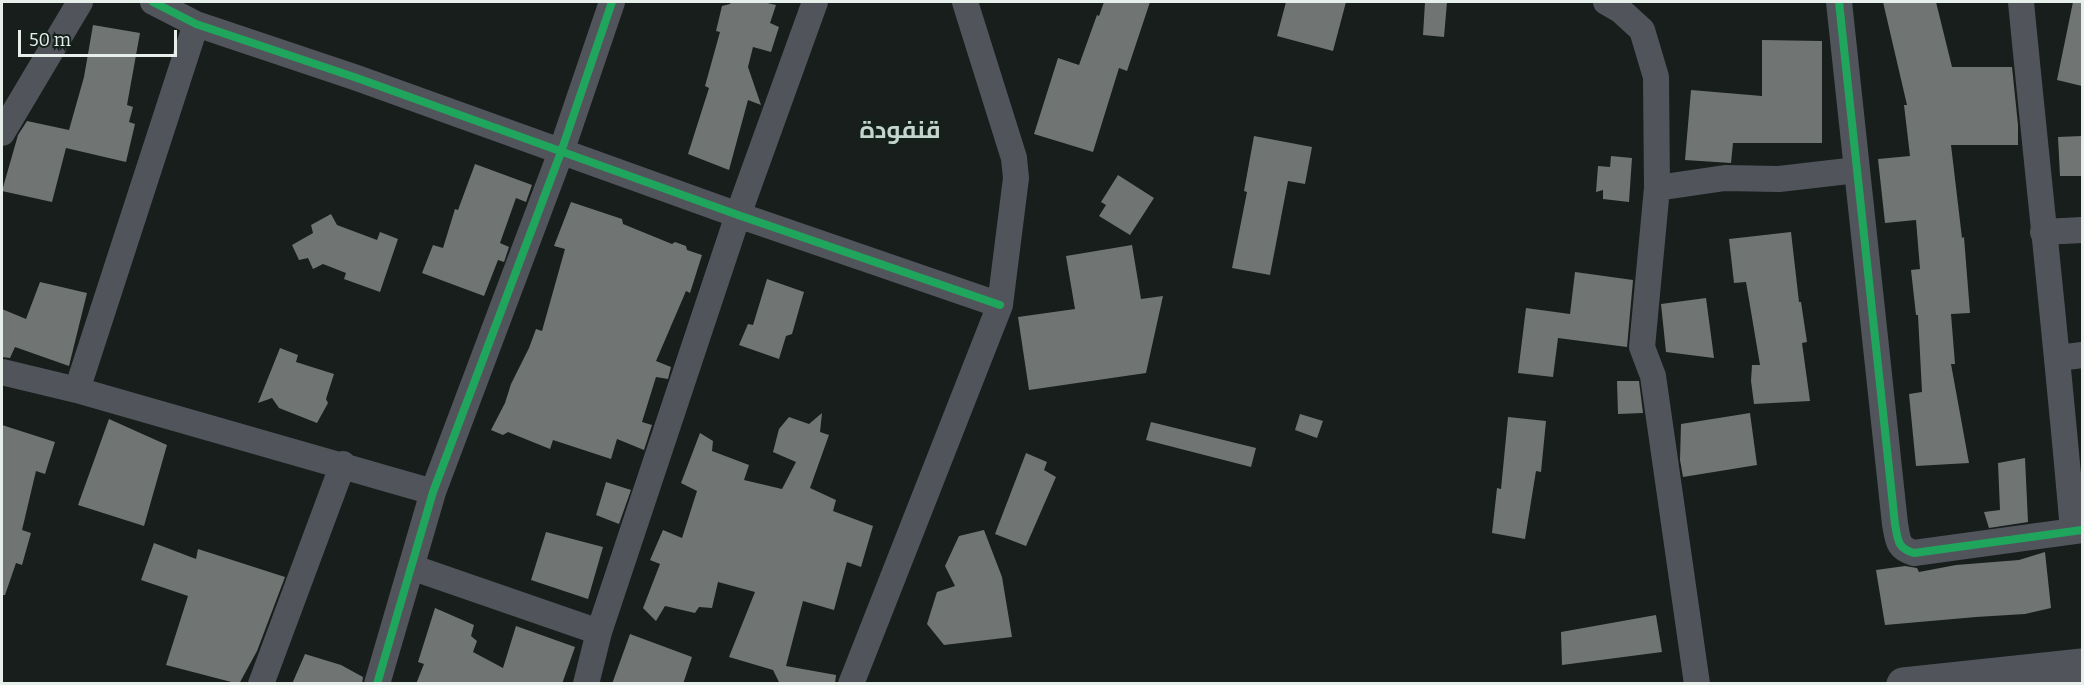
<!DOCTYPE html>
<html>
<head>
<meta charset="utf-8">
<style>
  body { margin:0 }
  #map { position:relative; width:2084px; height:685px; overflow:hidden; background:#171e1b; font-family:Bitter,serif }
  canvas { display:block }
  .frame { position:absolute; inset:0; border:3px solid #e7efeb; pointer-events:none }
  .scale { position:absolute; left:18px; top:30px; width:159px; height:27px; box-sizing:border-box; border:3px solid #e7efeb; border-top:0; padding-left:8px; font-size:18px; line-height:21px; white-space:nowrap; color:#e7efeb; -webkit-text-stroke:4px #14211b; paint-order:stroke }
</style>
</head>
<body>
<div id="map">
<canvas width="2084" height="685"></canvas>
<div class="frame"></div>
<div class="scale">50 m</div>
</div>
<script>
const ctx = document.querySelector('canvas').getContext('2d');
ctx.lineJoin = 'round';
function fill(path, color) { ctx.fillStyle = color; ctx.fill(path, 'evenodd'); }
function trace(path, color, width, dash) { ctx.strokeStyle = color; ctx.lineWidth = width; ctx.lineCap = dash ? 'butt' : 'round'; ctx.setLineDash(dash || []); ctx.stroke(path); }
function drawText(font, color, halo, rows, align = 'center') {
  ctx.font = font + ' Bitter,Cairo,serif'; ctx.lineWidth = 6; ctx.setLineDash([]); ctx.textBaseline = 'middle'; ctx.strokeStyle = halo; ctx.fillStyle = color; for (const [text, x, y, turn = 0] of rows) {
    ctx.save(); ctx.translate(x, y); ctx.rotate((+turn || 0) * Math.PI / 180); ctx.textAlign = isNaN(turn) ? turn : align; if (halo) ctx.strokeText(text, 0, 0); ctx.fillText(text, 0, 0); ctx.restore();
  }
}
fill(new Path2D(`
  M 731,2 L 763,2 L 776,5 L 770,23 L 779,27 L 771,52 L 753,47 L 748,67 L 761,105 L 748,100 L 729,170 L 688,154 L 709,88 L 705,86 L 720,32 L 716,31 L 722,6 L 730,4 Z
  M 1104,2 L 1150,2 L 1127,71 L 1119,68 L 1093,152 L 1034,134 L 1058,58 L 1079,65 L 1097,15 L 1099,16 Z
  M 1286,2 L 1346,2 L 1333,51 L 1277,36 Z
  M 1425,2 L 1447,2 L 1444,37 L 1423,35 Z
  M 1883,2 L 1936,2 L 1952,67 L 2012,67 L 2018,125 L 2018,145 L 1951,145 L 1962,238 L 1964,237 L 1970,313 L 1951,314 L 1955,364 L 1951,364 L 1969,463 L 1916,466 L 1909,394 L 1922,392 L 1918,315 L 1916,315 L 1911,270 L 1920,269 L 1916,220 L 1885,223 L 1878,159 L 1910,156 L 1904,105 L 1907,105 Z
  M 2073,2 L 2082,2 L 2082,86 L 2057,80 Z
  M 93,25 L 140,33 L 127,105 L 133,107 L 129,122 L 135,124 L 126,162 L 66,148 L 52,202 L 2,191 L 18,135 L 27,121 L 69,130 L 84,77 Z
  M 1762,40 L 1822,41 L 1822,143 L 1733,143 L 1731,163 L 1685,160 L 1691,90 L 1762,96 Z
  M 1254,136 L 1312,147 L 1305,184 L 1288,181 L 1270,275 L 1232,268 L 1247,192 L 1244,191 Z
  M 2082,136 L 2082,176 L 2060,176 L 2058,137 Z
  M 1611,156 L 1632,158 L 1629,202 L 1603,199 L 1603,190 L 1596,192 L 1598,166 L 1610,167 Z
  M 475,164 L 532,185 L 526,202 L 516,198 L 500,243 L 509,247 L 504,262 L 498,260 L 484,296 L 422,273 L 433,245 L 443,248 L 455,209 L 458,210 Z
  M 1118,175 L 1154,198 L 1130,235 L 1099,216 L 1106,205 L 1101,202 Z
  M 571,202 L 622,219 L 623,224 L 672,244 L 675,242 L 686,246 L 687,250 L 702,255 L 690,293 L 686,291 L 656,361 L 671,367 L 668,379 L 656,377 L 642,422 L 652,425 L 644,450 L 617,439 L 611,459 L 553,440 L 550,449 L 508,432 L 503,435 L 491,430 L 505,403 L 511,384 L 529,348 L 536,329 L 542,331 L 565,249 L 554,246 Z
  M 331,214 L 337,225 L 377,240 L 380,232 L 398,239 L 380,292 L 344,279 L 346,273 L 323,264 L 313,269 L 308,258 L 299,260 L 292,245 L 313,233 L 311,225 Z
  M 1791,232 L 1799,302 L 1801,302 L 1807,342 L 1802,343 L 1810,401 L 1754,404 L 1751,381 L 1752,365 L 1760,365 L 1746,282 L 1734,283 L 1729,239 Z
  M 1132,245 L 1141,299 L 1163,296 L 1146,373 L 1029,390 L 1018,317 L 1075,309 L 1066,256 Z
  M 1575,272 L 1633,280 L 1627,347 L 1558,338 L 1553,377 L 1518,373 L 1526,308 L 1570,314 Z
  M 767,279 L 804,292 L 792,334 L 786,336 L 779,359 L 739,345 L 748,324 L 753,325 Z
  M 40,282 L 87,293 L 69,366 L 15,347 L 10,358 L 2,357 L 2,309 L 26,319 Z
  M 1706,298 L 1714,358 L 1666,352 L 1661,304 Z
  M 280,348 L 298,355 L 296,362 L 334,374 L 326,399 L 328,403 L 317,423 L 279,408 L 272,398 L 258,403 Z
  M 1617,381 L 1639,381 L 1643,413 L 1618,414 Z
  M 822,413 L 820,432 L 829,435 L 810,488 L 836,500 L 833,511 L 873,526 L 861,567 L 847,562 L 834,610 L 803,601 L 786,666 L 836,675 L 835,684 L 780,684 L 773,670 L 729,657 L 755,592 L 718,582 L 712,608 L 699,607 L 695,613 L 665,606 L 656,621 L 643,608 L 660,564 L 650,560 L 663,530 L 682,538 L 697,491 L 681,483 L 700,433 L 713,441 L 712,451 L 749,465 L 744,480 L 782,489 L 796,462 L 773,452 L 779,429 L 789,417 L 809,424 Z
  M 1750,413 L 1757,465 L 1683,477 L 1680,460 L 1681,424 Z
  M 1300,414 L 1323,421 L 1317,438 L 1295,430 Z
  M 1508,417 L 1546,421 L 1541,472 L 1536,471 L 1525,539 L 1492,533 L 1497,488 L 1501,489 Z
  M 109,419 L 167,445 L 144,526 L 78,505 Z
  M 1151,422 L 1256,448 L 1251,467 L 1146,440 Z
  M 2,425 L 55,442 L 45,474 L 36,471 L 22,530 L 31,533 L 22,565 L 16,563 L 5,595 L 2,595 Z
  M 1026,453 L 1047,462 L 1044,470 L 1056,477 L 1026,546 L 995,534 Z
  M 2025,458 L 2028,522 L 1989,528 L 1984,512 L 2000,510 L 1998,463 Z
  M 606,482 L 631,490 L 619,524 L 596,515 Z
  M 984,530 L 1002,577 L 1012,637 L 944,645 L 927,624 L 937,592 L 955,586 L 945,566 L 959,536 Z
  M 546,532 L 603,547 L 588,599 L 531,580 Z
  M 154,543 L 196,559 L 198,549 L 285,577 L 257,651 L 239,684 L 166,665 L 188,596 L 141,580 Z
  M 2045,552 L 2051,608 L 2025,614 L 1976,617 L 1885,625 L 1876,570 L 1905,566 L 1917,568 L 1919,572 L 1956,565 L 2019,560 Z
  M 435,608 L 474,625 L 471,636 L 477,641 L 473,652 L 503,668 L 516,626 L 575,647 L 562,684 L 416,684 L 424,664 L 418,662 Z
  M 1656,615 L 1662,652 L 1562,665 L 1561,632 Z
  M 630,634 L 692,657 L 683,684 L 612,684 Z
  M 305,654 L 341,665 L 363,677 L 362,684 L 292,684 Z`), '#707573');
trace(new Path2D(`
  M 153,2 L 196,24 L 357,78 L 738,215 L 1000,305
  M 1606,2 L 1620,10 L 1642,30 L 1656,77 L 1657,188 L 1642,347 L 1653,376 L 1697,684
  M 1839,2 L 1895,524 C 1898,540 1897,548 1914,553 L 2082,530
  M 2021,2 C 2038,178 2058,354 2073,531
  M 2,133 L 80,2
  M 1657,188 L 1725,178 L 1779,179 L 1857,170
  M 2043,232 L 2082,230
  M 2059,358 L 2082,355
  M 2,372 L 77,390 L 433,492
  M 77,390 L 196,24
  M 411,567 L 599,632
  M 261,684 L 343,464
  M 377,684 L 433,492 L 561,152 L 612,2
  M 586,684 L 599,632 L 738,215 L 815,2
  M 851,684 L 1000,305 L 1016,178 L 1014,158 L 965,2`), '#52545c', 26);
trace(new Path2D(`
  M 1903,684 L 2082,665`), '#52545c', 33);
trace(new Path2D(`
  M 153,2 L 196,24 L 357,78 L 738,215 L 1000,305
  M 1839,2 L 1895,524 C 1898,540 1897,548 1914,553 L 2082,530
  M 377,684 L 433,492 L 561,152 L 612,2`), '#20a55d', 8);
drawText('bold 24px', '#c4d5cd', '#14211b', [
  ["قنفودة",900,131]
]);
</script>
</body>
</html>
